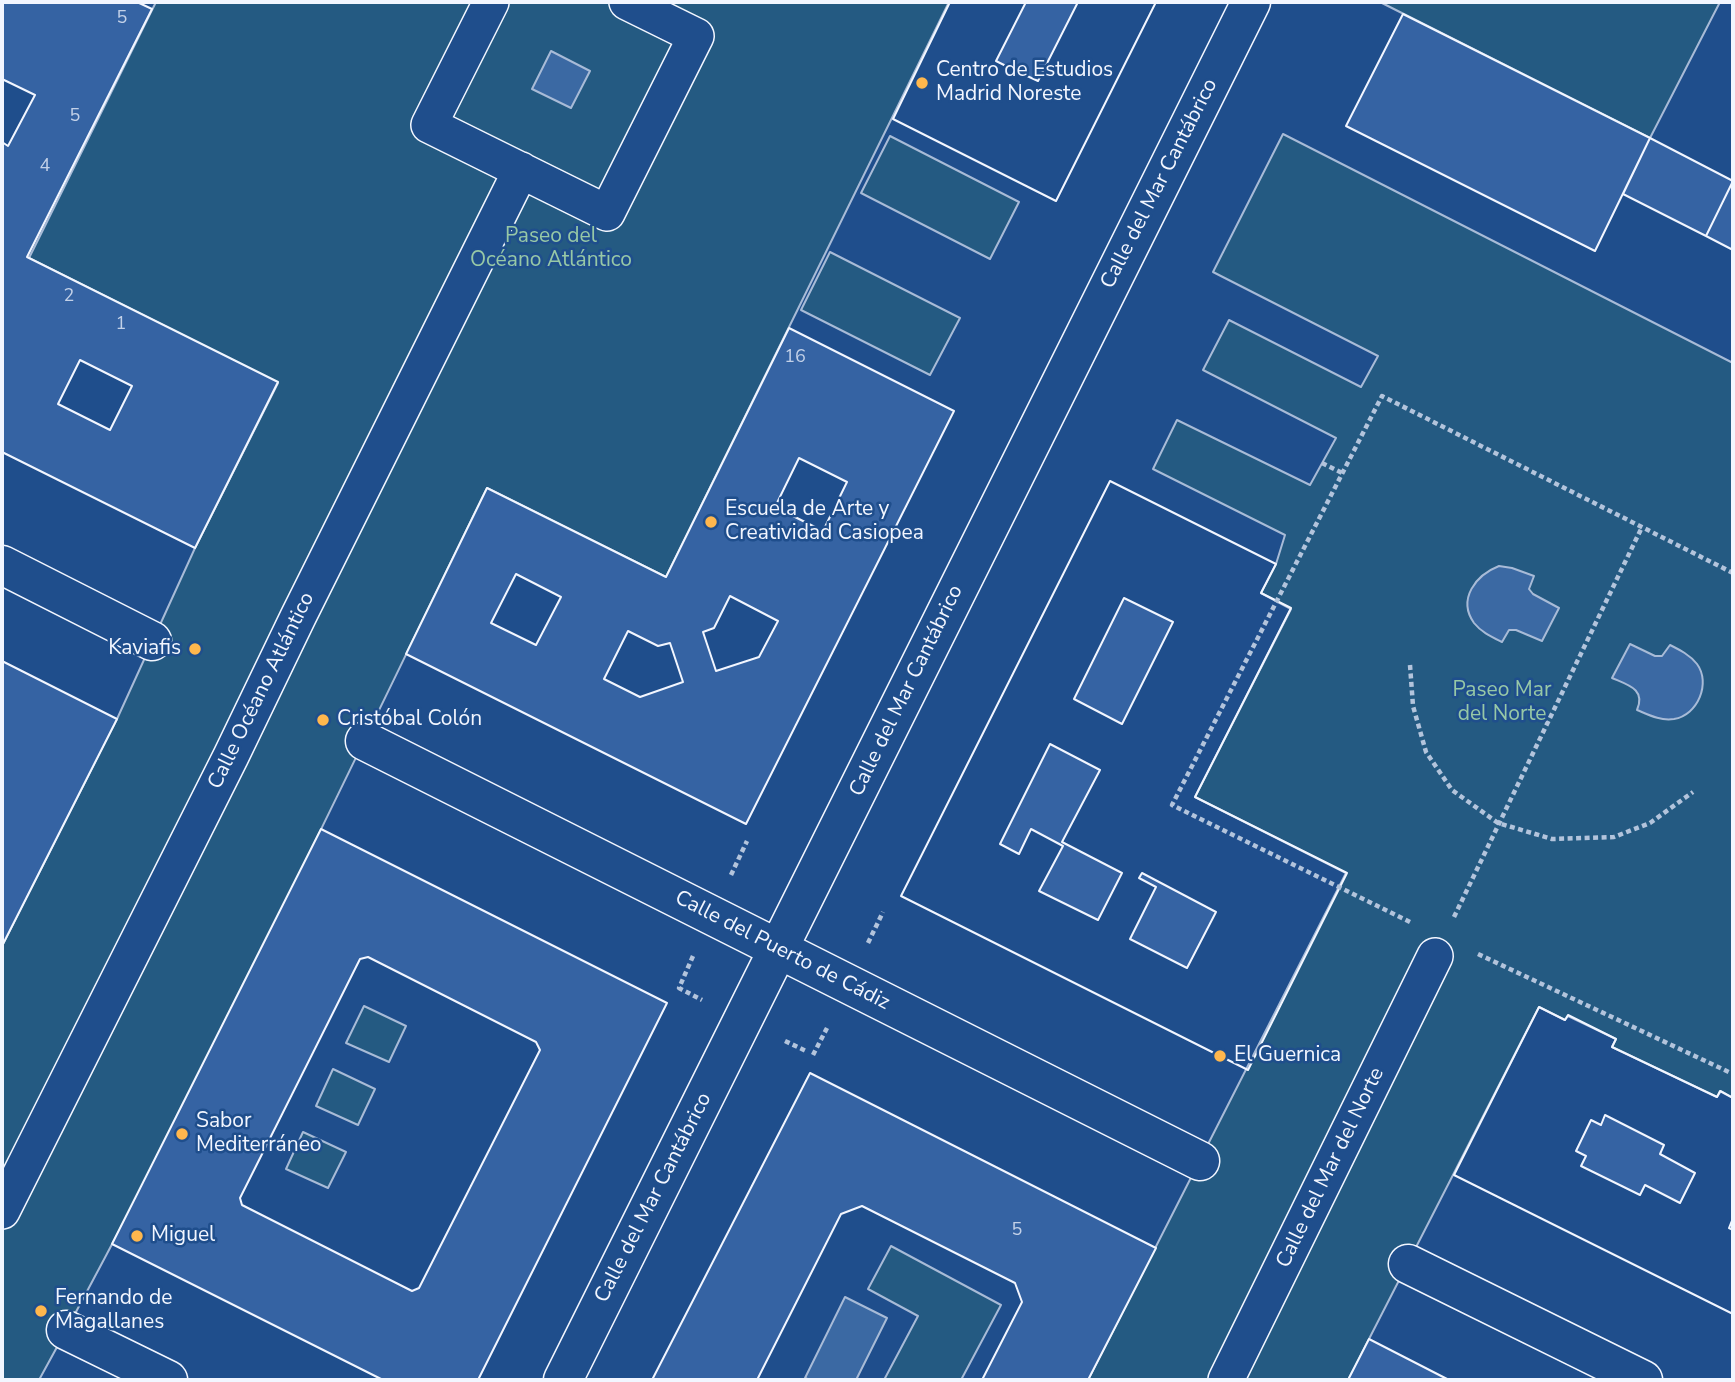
<!DOCTYPE html>
<html>
<head>
<meta charset="utf-8">
<style>
  body { margin:0 }
  #map { position:relative; width:1735px; height:1382px; overflow:hidden; background:#1f4e8c; font-family:"Nunito Sans",sans-serif }
  canvas { display:block }
  .frame { position:absolute; inset:0; border:4px solid #f2f6ff; pointer-events:none }
</style>
</head>
<body>
<div id="map">
<canvas width="1735" height="1382"></canvas>
<div class="frame"></div>
</div>
<script>
const ctx = document.querySelector('canvas').getContext('2d');
ctx.lineJoin = 'round';
function fill(path, color) { ctx.fillStyle = color; ctx.fill(path, 'evenodd'); }
function trace(path, color, width, dash) { ctx.strokeStyle = color; ctx.lineWidth = width; ctx.lineCap = dash ? 'butt' : 'round'; ctx.setLineDash(dash || []); ctx.stroke(path); }
function drawText(font, color, halo, rows, align = 'center') {
  ctx.font = font + ' "Nunito Sans",sans-serif'; ctx.lineWidth = 5; ctx.setLineDash([]); ctx.textBaseline = 'middle'; ctx.strokeStyle = halo; ctx.fillStyle = color; for (const [text, x, y, turn = 0] of rows) {
    ctx.save(); ctx.translate(x, y); ctx.rotate((+turn || 0) * Math.PI / 180); ctx.textAlign = isNaN(turn) ? turn : align; if (halo) ctx.strokeText(text, 0, 0); ctx.fillText(text, 0, 0); ctx.restore();
  }
}
const green = new Path2D(`
  M 156,2 L 949,2 L 666,577 L 487,488 C 341,787 199,1089 39,1380 L 2,1380 L 2,946 L 117,719 L 195,548 L 278,383 L 29,258 Z
  M 1380,2 L 1720,2 L 1650,138 Z
  M 1283,134 L 1733,363 L 1733,1098 L 1721,1091 L 1717,1097 L 1612,1047 L 1616,1039 L 1568,1016 L 1565,1020 L 1539,1007 L 1348,1380 L 1088,1380 L 1346,873 L 1195,797 L 1291,609 L 1261,593 L 1276,564 L 1285,535 L 1153,469 L 1177,420 L 1310,485 L 1336,438 L 1203,370 L 1229,320 L 1361,387 L 1378,356 L 1213,272 Z
  M 890,136 L 1019,202 L 990,259 L 861,193 Z
  M 830,252 L 960,318 L 930,375 L 801,310 Z
  M 364,1006 L 406,1026 L 389,1062 L 346,1043 Z
  M 333,1069 L 375,1089 L 358,1125 L 316,1106 Z
  M 303,1132 L 346,1152 L 328,1188 L 286,1169 Z
  M 891,1246 L 1001,1305 L 961,1380 L 884,1380 L 918,1316 L 868,1289 Z`);
fill(green, '#245a82');
trace(green, '#a8bbd7', 2);
const water = new Path2D(`
  M 551,51 L 590,71 L 571,108 L 532,89 Z
  M 1499,566 L 1512,568 L 1534,576 L 1529,589 L 1533,594 L 1559,608 L 1542,641 L 1516,630 L 1509,630 L 1502,642 C 1492,637 1481,632 1474,623 C 1457,599 1476,575 1499,566 Z
  M 1630,644 L 1655,656 L 1662,656 L 1670,645 C 1680,650 1690,655 1697,664 C 1711,683 1698,715 1674,719 C 1660,721 1649,715 1637,710 C 1646,689 1628,685 1612,678 Z
  M 845,1297 L 887,1318 L 856,1380 L 810,1380 L 805,1378 Z`);
fill(water, '#3b69a3');
trace(water, '#a8bbd7', 2);
const building = new Path2D(`
  M 2,2 L 137,2 L 152,9 L 27,257 L 278,382 L 195,548 L 2,452 L 2,142 L 8,146 L 35,95 L 2,79 ZM 80,360 L 132,386 L 110,430 L 58,404 Z
  M 950,2 L 1026,2 L 996,61 L 1008,67 L 1011,64 L 1027,71 L 1025,75 L 1038,81 L 1078,2 L 1156,2 L 1056,201 L 893,119 Z
  M 950,2 L 1156,2 L 1056,201 L 893,119 Z
  M 1403,14 L 1650,138 L 1595,251 L 1346,126 Z
  M 1650,138 L 1733,181 L 1706,236 L 1623,194 Z
  M 1733,181 L 1733,250 L 1706,236 Z
  M 789,328 L 954,411 L 746,824 L 406,654 L 487,488 L 666,577 ZM 799,458 L 847,482 L 823,531 L 775,507 ZM 516,574 L 561,597 L 536,645 L 491,623 ZM 730,596 L 778,621 L 759,657 L 716,671 L 703,632 L 714,628 ZM 628,631 L 658,646 L 670,643 L 683,682 L 640,697 L 604,679 Z
  M 1110,481 L 1276,564 L 1261,593 L 1291,608 L 1195,797 L 1347,873 L 1248,1070 L 901,896 ZM 1124,598 L 1173,622 L 1122,724 L 1074,699 ZM 1050,744 L 1100,770 L 1062,842 L 1122,873 L 1098,920 L 1039,891 L 1063,846 L 1031,829 L 1019,854 L 1000,844 ZM 1142,873 L 1216,912 L 1187,968 L 1130,939 L 1156,887 L 1139,878 Z
  M 1110,481 L 1276,564 L 1261,593 L 1291,608 L 1195,797 L 1347,873 L 1248,1070 L 901,896 Z
  M 2,661 L 117,719 L 2,946 Z
  M 321,829 L 667,1003 L 478,1380 L 383,1380 L 112,1244 ZM 368,957 L 536,1042 L 540,1050 L 419,1288 L 412,1291 L 242,1205 L 240,1198 L 360,959 Z
  M 1539,1007 L 1565,1020 L 1568,1015 L 1616,1039 L 1612,1047 L 1717,1097 L 1720,1091 L 1733,1098 L 1733,1218 L 1729,1228 L 1733,1230 L 1733,1314 L 1454,1175 ZM 1605,1115 L 1664,1145 L 1660,1154 L 1695,1173 L 1680,1203 L 1645,1185 L 1640,1195 L 1581,1166 L 1586,1156 L 1576,1151 L 1591,1120 L 1601,1125 Z
  M 1539,1007 L 1565,1020 L 1568,1015 L 1616,1039 L 1612,1047 L 1717,1097 L 1720,1091 L 1733,1098 L 1733,1314 L 1454,1175 Z
  M 810,1073 L 1156,1248 L 1088,1380 L 982,1380 L 1022,1302 L 1015,1283 L 862,1206 L 841,1214 L 757,1380 L 652,1380 Z
  M 1369,1339 L 1449,1380 L 1348,1380 Z`);
fill(building, '#3563a3');
trace(building, '#f2f6ff', 2);
const pedestrian = new Path2D(`
  M 491,2 L 429,125 L 607,213 L 696,36 L 627,2
  M 2,1211 L 231,756 L 298,617 L 521,170
  M 1226,1380 L 1435,956`);
const minor = new Path2D(`
  M 2,565 L 152,641
  M 365,741 L 1200,1161
  M 1408,1264 L 1643,1380
  M 66,1330 L 168,1380
  M 563,1380 L 1251,2`);
trace(pedestrian, '#f2f6ff', 38);
trace(minor, '#f2f6ff', 41);
trace(new Path2D(`
  M 1322,463 L 1344,474
  M 1410,665 L 1413,706 L 1426,752 L 1452,790 L 1498,823 L 1552,839 L 1614,837 L 1650,823 L 1693,792
  M 731,875 L 747,841
  M 1454,917 L 1642,527
  M 1410,922 L 1172,805 L 1382,396 L 1733,573
  M 868,943 L 883,912
  M 1478,954 L 1733,1074
  M 693,956 L 679,988 L 702,1000
  M 785,1041 L 806,1051
  M 813,1055 L 828,1026`), '#b3c4dc', 4.5, [5, 3.5]);
trace(pedestrian, '#1f4e8c', 35);
trace(minor, '#1f4e8c', 38);
for (const [x, y, r, color] of [
  [922,83,7,"#ffb74d"],
  [711,522,7,"#ffb74d"],
  [195,649,7,"#ffb74d"],
  [323,720,7,"#ffb74d"],
  [1220,1056,7,"#ffb74d"],
  [182,1134,7,"#ffb74d"],
  [137,1236,7,"#ffb74d"],
  [41,1311,7,"#ffb74d"]
]) { const dot = new Path2D(); dot.arc(x, y, r, 0, 2 * Math.PI); ctx.fillStyle = color; ctx.fill(dot); trace(dot, '#1f4e8c', 2.5); }
drawText('18px', '#c3d1e8', null, [
  ["5",122,19],
  ["5",75,117],
  ["4",45,167],
  ["2",69,297],
  ["1",121,325],
  ["16",795,358],
  ["5",1017,1231]
]);
drawText('21px', '#f2f6ff', '#1f4e8c', [
  ["Centro de Estudios",936,71],
  ["Madrid Noreste",936,95],
  ["Escuela de Arte y",725,510],
  ["Creatividad Casiopea",725,534],
  ["Kaviafis",181,649,"right"],
  ["Cristóbal Colón",337,720],
  ["El Guernica",1234,1056],
  ["Sabor",196,1122],
  ["Mediterráneo",196,1146],
  ["Miguel",151,1236],
  ["Fernando de",55,1299],
  ["Magallanes",55,1323]
], 'left');
drawText('21px', '#f2f6ff', '#1f4e8c', [
  ["Calle del Mar Cantábrico",1160,184,-63],
  ["Calle Océano Atlántico",262,691,-64],
  ["Calle del Mar Cantábrico",907,691,-64],
  ["Calle del Puerto de Cádiz",782,951,27],
  ["Calle del Mar del Norte",1331,1168,-64],
  ["Calle del Mar Cantábrico",654,1198,-63]
]);
drawText('21px', '#97c8a6', '#1f4e8c', [
  ["Paseo del",551,237],
  ["Océano Atlántico",551,261],
  ["Paseo Mar",1502,691],
  ["del Norte",1502,715]
]);
</script>
</body>
</html>
